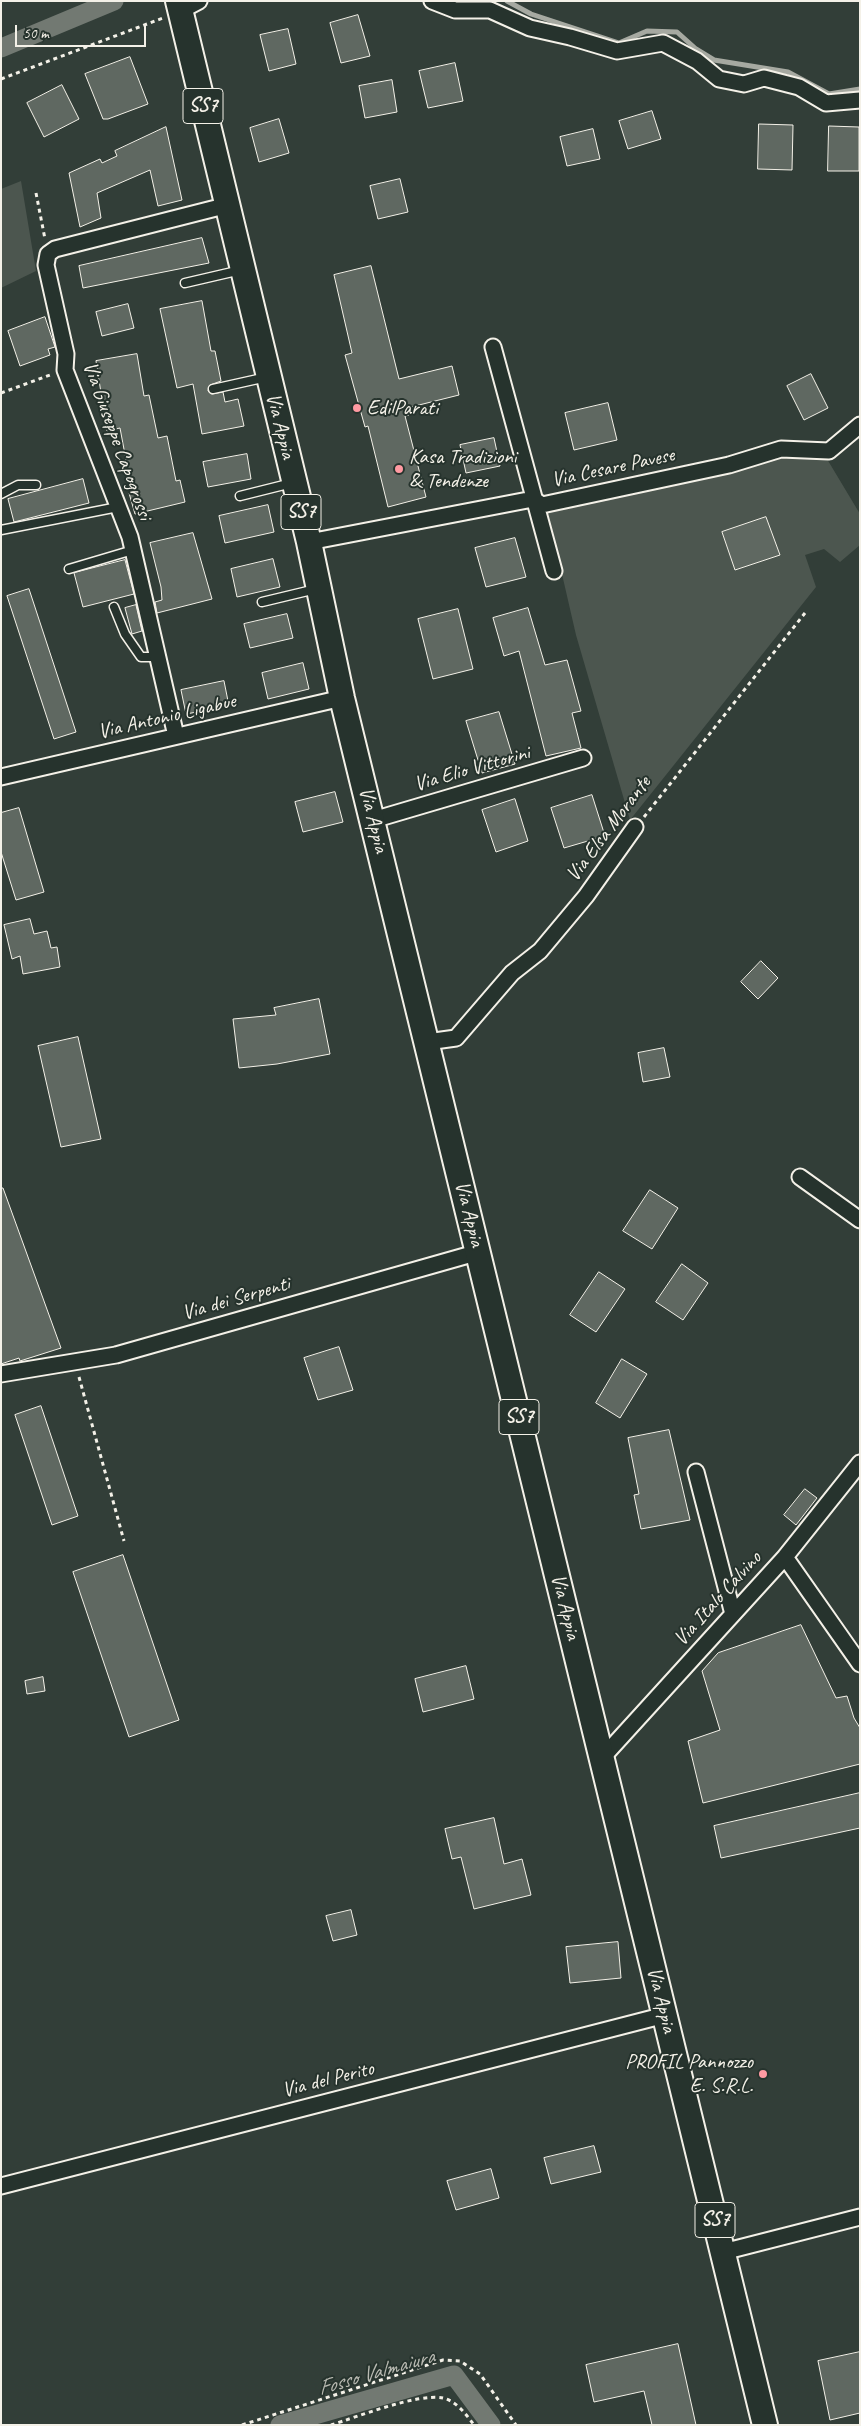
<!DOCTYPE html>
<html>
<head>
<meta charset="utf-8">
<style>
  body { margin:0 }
  #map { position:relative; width:861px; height:2426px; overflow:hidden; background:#323e38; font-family:Caveat,sans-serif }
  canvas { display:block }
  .frame { position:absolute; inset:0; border:2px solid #f4f1e8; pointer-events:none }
  .scale { position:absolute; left:15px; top:25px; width:131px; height:22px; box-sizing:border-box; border:2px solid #f4f1e8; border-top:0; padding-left:6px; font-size:15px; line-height:18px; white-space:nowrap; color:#f4f1e8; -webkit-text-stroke:4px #26332d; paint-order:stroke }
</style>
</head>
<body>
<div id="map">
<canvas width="861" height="2426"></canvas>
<div class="frame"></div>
<div class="scale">50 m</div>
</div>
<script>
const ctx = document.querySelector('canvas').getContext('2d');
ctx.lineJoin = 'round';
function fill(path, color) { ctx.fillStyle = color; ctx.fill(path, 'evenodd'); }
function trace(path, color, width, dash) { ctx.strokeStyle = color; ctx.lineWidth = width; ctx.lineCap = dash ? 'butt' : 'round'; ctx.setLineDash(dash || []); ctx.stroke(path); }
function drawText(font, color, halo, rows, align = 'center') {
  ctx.font = font + ' Caveat,sans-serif'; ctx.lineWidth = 4; ctx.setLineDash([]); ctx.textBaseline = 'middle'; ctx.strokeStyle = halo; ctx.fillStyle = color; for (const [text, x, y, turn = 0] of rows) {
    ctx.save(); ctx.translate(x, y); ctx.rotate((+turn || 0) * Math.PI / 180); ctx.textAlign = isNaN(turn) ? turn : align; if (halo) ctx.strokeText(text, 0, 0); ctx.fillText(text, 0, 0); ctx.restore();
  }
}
fill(new Path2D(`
  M 21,181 L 36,271 L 1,288 L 1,189 Z
  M 785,454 L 827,459 L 860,514 L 860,545 L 840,562 L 824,549 L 805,555 L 816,587 L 630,820 L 576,635 L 547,509 Z`), '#4c564f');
trace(new Path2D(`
  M 507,1 L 531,14 L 619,43 L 647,31 L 677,32 L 696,49 L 714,60 L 788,72 L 829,94 L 860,89`), '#a6a9a1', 5);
trace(new Path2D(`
  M 1,48 L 114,1
  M 280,2425 L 454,2375 L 491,2425`), '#727972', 19);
const building = new Path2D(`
  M 358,15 L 370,56 L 341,63 L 330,23 Z
  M 288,29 L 296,64 L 269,71 L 260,35 Z
  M 130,57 L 148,104 L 108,119 L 103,119 L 85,74 Z
  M 455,63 L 463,101 L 428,108 L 419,71 Z
  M 392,80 L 397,112 L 365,118 L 359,86 Z
  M 62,85 L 79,119 L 44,137 L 27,103 Z
  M 652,111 L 661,139 L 628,149 L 619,121 Z
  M 279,119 L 289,153 L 259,162 L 250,128 Z
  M 759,124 L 793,125 L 792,170 L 758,169 Z
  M 829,126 L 859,127 L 859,171 L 828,171 Z
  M 166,127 L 182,200 L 158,206 L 150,170 L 97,193 L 101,218 L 80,227 L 69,173 L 100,159 L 102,163 L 117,156 L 115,151 Z
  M 593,129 L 600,159 L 567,166 L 560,137 Z
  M 400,179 L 408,212 L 378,219 L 370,186 Z
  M 202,238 L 209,263 L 83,288 L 79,266 Z
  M 371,266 L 399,379 L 452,366 L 459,395 L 407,408 L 409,415 L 405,416 L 426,497 L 388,507 L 368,426 L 365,427 L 345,355 L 352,353 L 334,275 Z
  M 202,301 L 211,351 L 215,351 L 221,381 L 210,385 L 208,391 L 212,394 L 223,392 L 225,402 L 238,399 L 244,426 L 202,434 L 193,384 L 177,388 L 160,309 Z
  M 128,304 L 134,328 L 102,336 L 96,312 Z
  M 45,317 L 55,347 L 48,349 L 50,355 L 20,366 L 8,331 Z
  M 137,354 L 144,396 L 149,395 L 158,438 L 167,436 L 176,481 L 180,480 L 185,502 L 135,514 L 129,493 L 132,492 L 120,428 L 107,431 L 96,361 Z
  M 811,374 L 828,408 L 804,420 L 787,386 Z
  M 608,403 L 617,440 L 574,450 L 565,413 Z
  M 494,438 L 500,466 L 466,473 L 460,445 Z
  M 247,454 L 251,479 L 208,487 L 203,462 Z
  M 83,479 L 89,503 L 14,522 L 8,499 Z
  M 268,505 L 274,532 L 225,543 L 219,516 Z
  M 766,517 L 780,555 L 735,570 L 722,532 Z
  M 193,533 L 212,599 L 157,613 L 155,602 L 162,600 L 161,587 L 150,543 Z
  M 515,538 L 526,577 L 486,587 L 475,548 Z
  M 273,559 L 280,587 L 237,597 L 231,569 Z
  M 125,560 L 134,594 L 83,607 L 74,573 Z
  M 29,589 L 76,732 L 54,739 L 7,596 Z
  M 136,605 L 142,631 L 132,634 L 125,608 Z
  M 528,608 L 545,665 L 567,660 L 581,711 L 572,713 L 581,748 L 546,756 L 519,651 L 504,656 L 493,618 Z
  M 458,609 L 473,669 L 433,679 L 418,619 Z
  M 287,614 L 293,638 L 250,648 L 244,624 Z
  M 303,663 L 309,689 L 268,699 L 262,673 Z
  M 224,681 L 229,706 L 186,714 L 181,690 Z
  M 499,712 L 515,764 L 482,773 L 466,721 Z
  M 335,792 L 343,822 L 303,832 L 295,802 Z
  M 592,795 L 605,836 L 564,848 L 551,808 Z
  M 515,799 L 528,841 L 496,852 L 482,810 Z
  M 19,808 L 44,892 L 16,900 L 1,852 L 1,813 Z
  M 30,919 L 34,934 L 47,931 L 51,948 L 57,947 L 60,967 L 23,974 L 20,956 L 12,959 L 4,925 Z
  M 761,961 L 778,978 L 758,999 L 741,982 Z
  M 319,999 L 330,1054 L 277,1064 L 239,1068 L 233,1019 L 276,1015 L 274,1008 Z
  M 78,1037 L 101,1139 L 61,1147 L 38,1046 Z
  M 664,1048 L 670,1077 L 643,1082 L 638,1053 Z
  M 1,1188 L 3,1188 L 61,1348 L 20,1361 L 19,1358 L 1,1364 Z
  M 650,1190 L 678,1208 L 652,1249 L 623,1231 Z
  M 682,1264 L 708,1283 L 683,1320 L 656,1302 Z
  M 599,1272 L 625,1289 L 596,1332 L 570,1315 Z
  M 339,1347 L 353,1390 L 318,1400 L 304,1358 Z
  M 622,1359 L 647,1374 L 620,1418 L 596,1403 Z
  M 41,1406 L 78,1516 L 52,1525 L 15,1415 Z
  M 669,1430 L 690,1520 L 641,1529 L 634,1495 L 639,1494 L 628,1438 Z
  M 805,1489 L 817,1498 L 796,1525 L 784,1515 Z
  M 123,1555 L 179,1720 L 129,1737 L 73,1572 Z
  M 801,1625 L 836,1698 L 847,1696 L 854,1718 L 860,1728 L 860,1764 L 703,1803 L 688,1741 L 720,1730 L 702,1671 L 718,1653 Z
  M 466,1666 L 474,1699 L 423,1712 L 415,1679 Z
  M 43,1677 L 45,1691 L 27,1694 L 25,1681 Z
  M 860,1793 L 860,1828 L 721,1858 L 714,1826 Z
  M 494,1818 L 504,1864 L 522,1859 L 531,1895 L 474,1909 L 461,1857 L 452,1859 L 445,1829 Z
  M 351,1910 L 357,1935 L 333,1941 L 326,1916 Z
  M 618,1942 L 621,1978 L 570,1983 L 566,1947 Z
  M 594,2146 L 601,2172 L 551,2184 L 544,2158 Z
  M 491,2169 L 499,2198 L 456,2210 L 447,2181 Z
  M 678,2344 L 696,2425 L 652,2425 L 644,2391 L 594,2402 L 586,2365 Z
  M 860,2352 L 860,2413 L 830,2420 L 818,2361 Z`);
fill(building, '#5f6861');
trace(building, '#f4f1e8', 1);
const lane = new Path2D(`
  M 185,283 L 241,270
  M 213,389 L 267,377
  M 1,494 L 18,485 L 36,485
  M 240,496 L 292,483
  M 1,530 L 118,507
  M 69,569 L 133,550
  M 262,602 L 316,589
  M 114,607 L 125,634 L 141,657 L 158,657`);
const street = new Path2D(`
  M 432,1 L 455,10 L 490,10 L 530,28 L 570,37 L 617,51 L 663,43 L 697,61 L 719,79 L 744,84 L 764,78 L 799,87 L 826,103 L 860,100
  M 180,11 L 199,1
  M 493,347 L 554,571
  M 309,542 L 533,499 L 542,505 L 729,465 L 781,449 L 829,451 L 860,425
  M 176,736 L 130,537 L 65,370 L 66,354 L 46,265 L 48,254 L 55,249 L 228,205
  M 1,777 L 342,698
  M 373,820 L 583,758
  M 427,1042 L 456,1038 L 512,973 L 540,951 L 586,896 L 635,827
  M 800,1177 L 860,1220
  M 1,1374 L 116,1355 L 479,1252
  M 696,1472 L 733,1614
  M 785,1557 L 860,1664
  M 602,1758 L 785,1557 L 860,1463
  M 1,2186 L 665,2015
  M 723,2252 L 860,2217`);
const primary = new Path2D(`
  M 178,1 L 309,542 L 342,698 L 765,2425`);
trace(lane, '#f4f1e8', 11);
trace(street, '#f4f1e8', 19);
trace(primary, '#f4f1e8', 28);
trace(new Path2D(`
  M 1,79 L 163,18
  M 36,193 L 45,239
  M 1,393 L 50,375
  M 644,817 L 805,613
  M 79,1377 L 124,1541
  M 242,2425 L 443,2360 L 460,2361 L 480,2374 L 516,2425
  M 331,2425 C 357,2417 417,2393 443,2398 C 456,2401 466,2414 474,2425`), '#f4f1e8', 3, [4, 4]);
trace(lane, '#26332d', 8);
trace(street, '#26332d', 15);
trace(primary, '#26332d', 24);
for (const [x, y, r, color] of [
  [357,408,5,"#ff9aa2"],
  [399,469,5,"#ff9aa2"],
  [763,2074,5,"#ff9aa2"]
]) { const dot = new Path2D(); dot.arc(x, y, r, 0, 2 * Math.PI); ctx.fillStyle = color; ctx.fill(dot); trace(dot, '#26332d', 2); }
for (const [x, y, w] of [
  [203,106,40],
  [301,512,40],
  [519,1417,40],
  [715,2220,40]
]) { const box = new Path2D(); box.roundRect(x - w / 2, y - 17.5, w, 35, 4); ctx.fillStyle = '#26332d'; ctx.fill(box); trace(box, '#f4f1e8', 1); }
drawText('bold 20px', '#f4f1e8', null, [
  ["SS7",203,106],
  ["SS7",301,512],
  ["SS7",519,1417],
  ["SS7",715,2220]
]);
drawText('21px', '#f4f1e8', '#26332d', [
  ["EdilParati",367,408],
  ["Kasa Tradizioni",409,457],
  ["& Tendenze",409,481],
  ["PROFIL Pannozzo",753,2062,"right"],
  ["E. S.R.L.",753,2086,"right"]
], 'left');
drawText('21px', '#f4f1e8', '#26332d', [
  ["Via Appia",280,426,76],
  ["Via Giuseppe Capogrossi",117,441,70],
  ["Via Cesare Pavese",613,468,-12],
  ["Via Antonio Ligabue",167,717,-13],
  ["Via Elio Vittorini",472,769,-16],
  ["Via Appia",373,820,76],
  ["Via Elsa Morante",609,829,-53],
  ["Via Appia",469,1214,76],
  ["Via dei Serpenti",236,1299,-16],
  ["Via Italo Calvino",718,1599,-48],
  ["Via Appia",565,1607,76],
  ["Via Appia",661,2000,76],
  ["Via del Perito",328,2080,-14]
]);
drawText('italic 22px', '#babbb3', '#26332d', [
  ["Fosso Valmaiura",376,2373,-16]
]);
</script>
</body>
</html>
